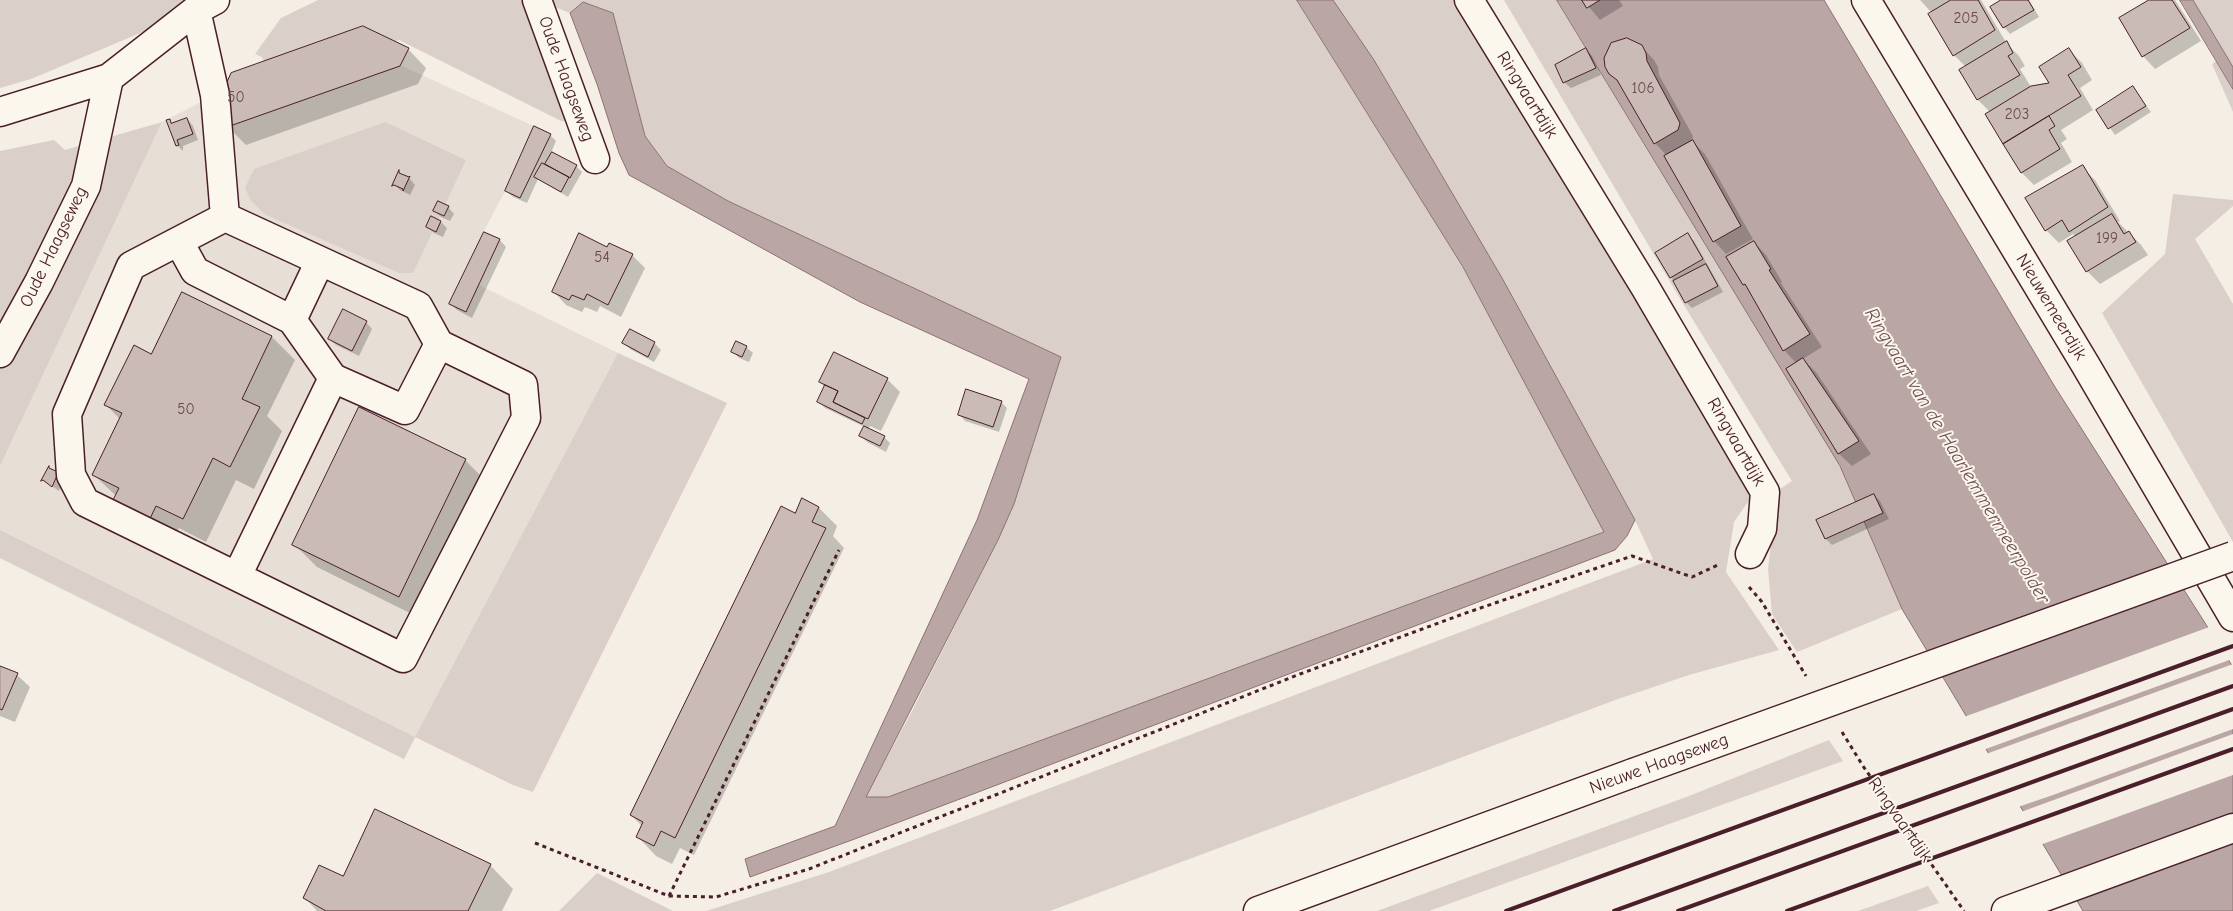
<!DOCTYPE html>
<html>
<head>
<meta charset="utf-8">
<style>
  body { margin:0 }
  canvas { display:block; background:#f4eee4 }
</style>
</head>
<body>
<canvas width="2233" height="911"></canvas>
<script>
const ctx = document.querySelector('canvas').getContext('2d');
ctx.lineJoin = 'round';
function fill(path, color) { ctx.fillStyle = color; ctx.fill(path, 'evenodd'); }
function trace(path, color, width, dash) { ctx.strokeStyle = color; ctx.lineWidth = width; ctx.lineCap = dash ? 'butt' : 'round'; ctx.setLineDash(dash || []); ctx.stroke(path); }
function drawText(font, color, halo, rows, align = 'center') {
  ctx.font = font + ' "Comic Neue",sans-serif'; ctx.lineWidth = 4; ctx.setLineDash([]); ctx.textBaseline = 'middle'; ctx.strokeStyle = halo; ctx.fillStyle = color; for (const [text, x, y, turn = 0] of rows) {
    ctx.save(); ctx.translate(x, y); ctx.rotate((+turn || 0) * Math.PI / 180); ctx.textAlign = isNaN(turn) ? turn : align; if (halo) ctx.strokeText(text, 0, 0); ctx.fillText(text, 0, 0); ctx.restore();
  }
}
fill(new Path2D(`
  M 400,65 L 551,134 L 520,198 L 505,191 L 484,231 L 500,239 L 479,285 L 618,353 L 404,759 L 0,558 L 0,466 L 162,122 L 215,95 L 232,73 Z`), '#e7dfd6');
fill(new Path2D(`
  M 0,0 L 193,0 L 157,26 L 31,79 L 0,88 Z
  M 318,0 L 540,0 L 581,122 L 561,121 L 399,40 L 272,88 L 262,57 L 255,54 L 281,18 Z
  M 550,0 L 1297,0 L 1463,267 L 1605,532 L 888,797 L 865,798 L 910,715 L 998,540 L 1014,504 L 1061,357 L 728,201 L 667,166 L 645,136 L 613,13 L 583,2 L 570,13 L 552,6 Z
  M 1333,0 L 1462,0 L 1754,493 L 1734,522 L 1726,572 L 1779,650 L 1689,675 L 1618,699 L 1050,911 L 706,911 L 829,872 L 1653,559 L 1635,520 L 1374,60 Z
  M 1504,0 L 1557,0 L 1840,466 L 1902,609 L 1797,652 L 1772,614 L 1768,569 L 1777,491 L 1792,481 L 1682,302 Z
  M 2193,0 L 2233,0 L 2233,67 Z
  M 2216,61 L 2233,89 L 2233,112 L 2212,64 Z
  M 162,122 L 0,466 L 0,151 L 54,140 L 65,150 Z
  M 385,122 L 466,160 L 413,273 L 399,273 L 266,215 L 251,201 L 245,188 L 254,169 Z
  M 2173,194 L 2233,200 L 2233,206 L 2195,239 L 2233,304 L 2233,542 L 2102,313 L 2165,254 Z
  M 618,353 L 727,403 L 533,792 L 513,785 L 415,737 L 404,759 L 0,558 L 0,530 L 415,737 Z
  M 1829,740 L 1843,761 L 1429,911 L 1377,911 L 1689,796 Z
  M 597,873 L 673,911 L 559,911 Z
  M 1928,886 L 1939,903 L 1916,911 L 1858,911 Z`), '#dbd0c9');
const water = new Path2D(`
  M 1297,0 L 1333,0 L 1374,60 L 1502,278 L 1635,520 L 1627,536 L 1615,550 L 852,840 L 750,877 L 745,859 L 835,826 L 977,520 L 1029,379 L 860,302 L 629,175 L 619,153 L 597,84 L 570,13 L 583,2 L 613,13 L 645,136 L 667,166 L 728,201 L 1061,357 L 1014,504 L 998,540 L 866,797 L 888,797 L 1604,532 L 1463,267 Z
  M 1557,0 L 1824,0 L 2055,387 L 2233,667 L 2233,911 L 2083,911 L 1902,609 L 1840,466 Z
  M 2180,0 L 2193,0 L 2233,67 L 2233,89 Z`);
fill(water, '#baa7a5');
trace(water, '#8d7174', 1);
fill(new Path2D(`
  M 2212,626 L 2232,659 L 1983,750 L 1964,717 Z
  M 2233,664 L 2233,729 L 2053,795 L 2018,807 L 1986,754 Z
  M 2233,734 L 2233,775 L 2040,845 L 2021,812 Z`), '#f4eee4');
fill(new Path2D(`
  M 1583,0 L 1619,0 L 1623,6 L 1600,20 Z
  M 1920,0 L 1981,0 L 2007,44 L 2019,56 L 2025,66 L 2020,69 L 2031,87 L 2051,84 L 2069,50 L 2082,63 L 2092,80 L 2080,88 L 2093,110 L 2061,130 L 2067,139 L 2061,143 L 2072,162 L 2034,185 L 2022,173 L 1987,115 L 1991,113 L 1978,100 L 1966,67 L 1954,55 L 1932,13 Z
  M 2004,0 L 2029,0 L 2039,17 L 2010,34 L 2004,27 Z
  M 2152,0 L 2175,0 L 2201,41 L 2155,69 L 2143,56 Z
  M 1627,39 L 1641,46 L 1654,60 L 1658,67 L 1659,75 L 1693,136 L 1692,141 L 1705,154 L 1753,239 L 1726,254 L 1714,241 L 1667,156 L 1655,143 L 1605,58 L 1612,44 Z
  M 408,49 L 426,68 L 418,84 L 246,145 L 228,127 Z
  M 1586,50 L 1592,56 L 1601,75 L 1571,88 L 1564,82 Z
  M 2133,88 L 2151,112 L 2115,135 L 2097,110 Z
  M 187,119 L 193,126 L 198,140 L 183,146 L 183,151 L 177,145 L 169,120 L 173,124 Z
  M 550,135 L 556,141 L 551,153 L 576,166 L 582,172 L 568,197 L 538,179 L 527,203 L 513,197 L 506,191 Z
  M 2082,167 L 2095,180 L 2120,221 L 2118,222 L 2141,245 L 2148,255 L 2100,284 L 2087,271 L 2076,237 L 2073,234 L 2059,243 L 2046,230 L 2026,199 Z
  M 409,178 L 415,185 L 410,195 L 400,190 L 394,184 Z
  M 448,207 L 454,214 L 450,221 L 441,217 L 435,211 Z
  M 431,218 L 441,222 L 447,228 L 443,237 L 434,233 L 427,226 Z
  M 485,233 L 500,240 L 506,247 L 472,318 L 457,310 L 451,304 Z
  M 1688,235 L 1694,241 L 1723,292 L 1692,308 L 1686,302 L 1671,277 Z
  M 1754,242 L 1766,255 L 1782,282 L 1781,283 L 1822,347 L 1803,359 L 1816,372 L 1871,454 L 1852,466 L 1839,454 L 1787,370 L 1797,364 L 1784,350 L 1750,290 L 1744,284 Z
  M 608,248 L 632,255 L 645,268 L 621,317 L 600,306 L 597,312 L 585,307 L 582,312 L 566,305 L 554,292 Z
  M 182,293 L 272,337 L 295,360 L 267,416 L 282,431 L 254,489 L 236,480 L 206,542 L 179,528 L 170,547 L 94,475 L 120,419 L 106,405 L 152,356 Z
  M 366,322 L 372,329 L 359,356 L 336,345 L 330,339 Z
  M 630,331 L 654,343 L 661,350 L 654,362 L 630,349 L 624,343 Z
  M 746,347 L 753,353 L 749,362 L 739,358 L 733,352 Z
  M 887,379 L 900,392 L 881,431 L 870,426 L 868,430 L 884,437 L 890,443 L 886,452 L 867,442 L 861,436 L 865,427 L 825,408 L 818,401 L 825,387 L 820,382 Z
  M 1001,402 L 1007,408 L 999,432 L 965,421 L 959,414 Z
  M 465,460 L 488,483 L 422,619 L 317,567 L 294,544 Z
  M 58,474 L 64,480 L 59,491 L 43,480 Z
  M 1874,495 L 1880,501 L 1889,519 L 1832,545 L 1826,539 Z
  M 803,500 L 819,508 L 837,526 L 833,536 L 844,548 L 694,855 L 680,848 L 672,864 L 656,856 L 638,837 L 643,827 L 631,815 Z
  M 0,667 L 17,675 L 30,687 L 15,722 L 0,716 Z
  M 490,865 L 513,889 L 502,911 L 317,911 L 305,898 L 343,878 Z`), '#0003');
const building = new Path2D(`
  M 1582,0 L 1600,0 L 1587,8 Z
  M 1951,0 L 1978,0 L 1995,30 L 1953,56 L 1928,14 Z
  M 2001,0 L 2028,0 L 2034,10 L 2003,28 L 1990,7 Z
  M 2149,0 L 2172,0 L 2190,28 L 2142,57 L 2119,18 Z
  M 363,26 L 409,48 L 400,66 L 227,127 L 218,102 L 231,73 Z
  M 1627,38 L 1642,45 L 1646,53 L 1647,61 L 1680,123 L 1678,130 L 1654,144 L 1617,80 L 1609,74 L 1605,67 L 1604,58 L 1611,43 Z
  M 2007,41 L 2013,53 L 2008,56 L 2020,75 L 1977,100 L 1959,70 Z
  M 1586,48 L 1596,68 L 1563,83 L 1555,65 Z
  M 2069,48 L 2081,67 L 2068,75 L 2081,96 L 2003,144 L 1985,114 L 2031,86 L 2049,83 L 2039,67 Z
  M 2133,86 L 2146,106 L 2108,129 L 2096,110 Z
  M 2049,116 L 2055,126 L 2049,130 L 2060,149 L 2021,173 L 2003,144 Z
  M 187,118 L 193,134 L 177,140 L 179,145 L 176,146 L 166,120 L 170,119 L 171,123 Z
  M 534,126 L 551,134 L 520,198 L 505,191 Z
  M 1693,140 L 1741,226 L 1713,242 L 1664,156 Z
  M 552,152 L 577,165 L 570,178 L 545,164 Z
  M 542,163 L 569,177 L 561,192 L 534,177 Z
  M 2083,165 L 2108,207 L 2069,232 L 2062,220 L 2045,231 L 2025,198 Z
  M 399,170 L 399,173 L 409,177 L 410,176 L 403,191 L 403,189 L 394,185 L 392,186 Z
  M 438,201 L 449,206 L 444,216 L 433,211 Z
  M 2112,214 L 2124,234 L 2129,231 L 2136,242 L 2086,272 L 2067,241 Z
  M 431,216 L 441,221 L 436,232 L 426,227 Z
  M 484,232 L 500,239 L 466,312 L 449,304 Z
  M 579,233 L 607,247 L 609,243 L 633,254 L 608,305 L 587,294 L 584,300 L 572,295 L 569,300 L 552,292 Z
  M 1688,233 L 1703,259 L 1670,278 L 1655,253 Z
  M 1754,241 L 1771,269 L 1769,270 L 1810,334 L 1783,351 L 1745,284 L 1743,285 L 1726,257 Z
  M 1706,264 L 1718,286 L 1685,303 L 1673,281 Z
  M 182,292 L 272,336 L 242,399 L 260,407 L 230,467 L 213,458 L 183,519 L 156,506 L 147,525 L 110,506 L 119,488 L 92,475 L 122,413 L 104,405 L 134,345 L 151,354 Z
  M 343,309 L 367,321 L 352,351 L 328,339 Z
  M 630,329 L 655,342 L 648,357 L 622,343 Z
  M 736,341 L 747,346 L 742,357 L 731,352 Z
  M 834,352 L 888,378 L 868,419 L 833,402 L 838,391 L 819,382 Z
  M 1803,358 L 1859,441 L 1838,454 L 1786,369 Z
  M 825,385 L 838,391 L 833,402 L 865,418 L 862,424 L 817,402 Z
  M 966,389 L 1002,401 L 993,427 L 958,415 Z
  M 359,407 L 466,459 L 399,597 L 292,545 Z
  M 864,426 L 885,436 L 880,446 L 859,436 Z
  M 49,466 L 49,468 L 58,472 L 59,471 L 52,487 L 43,480 L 41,481 Z
  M 1874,494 L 1883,513 L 1825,539 L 1816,520 Z
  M 802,498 L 819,507 L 812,522 L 826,528 L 675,838 L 661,831 L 654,846 L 636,837 L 643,822 L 630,815 L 781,506 L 795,513 Z
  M 0,666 L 18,673 L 2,710 L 0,709 Z
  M 375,809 L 491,864 L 468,911 L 326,911 L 303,898 L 319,865 L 343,876 Z`);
fill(building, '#cabbb6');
trace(building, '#4a1f2b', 1);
const minor = new Path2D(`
  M 537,0 L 595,159
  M 1469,0 L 1645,287 L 1765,492 L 1762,529 L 1750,554
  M 1866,0 L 2085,364 L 2233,617
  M 196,10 L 215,95 L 225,217 L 418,306 L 439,344 L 523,385 L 526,418 L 403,658 L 85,502 L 71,475 L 67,414 L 131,266 L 225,217
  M 0,112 L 109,78 L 196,10 L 215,0
  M 179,242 L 195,271 L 292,320 L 333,378
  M 292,320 L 320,261
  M 0,353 L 39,282 L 86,186 L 109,78
  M 237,576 L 333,378 L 405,410 L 439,344`);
const highway = new Path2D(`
  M 1258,911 L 1633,773
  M 2006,911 L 2233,828`);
trace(minor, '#4a1f2b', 31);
trace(highway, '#4a1f2b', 31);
trace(new Path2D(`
  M 1749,587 L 1762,602 L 1806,676
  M 1842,732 L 1863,766 L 1964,911
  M 535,843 L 669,896 L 716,897 L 809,869 L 1300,674 L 1463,614 L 1632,556 L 1692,577 L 1720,564
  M 669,896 L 839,550`), '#4a1f2b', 3, [4, 4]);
trace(minor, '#fbf7ec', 28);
trace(highway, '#fbf7ec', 28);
trace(new Path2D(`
  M 1506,911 L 2233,646
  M 1614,911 L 2233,686
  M 1678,911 L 2233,709
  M 1787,911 L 2233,749`), '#4a1f2b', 4);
const highwayBridge = new Path2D(`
  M 1633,773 L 2233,556`);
trace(highwayBridge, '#4a1f2b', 31, []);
trace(highwayBridge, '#fbf7ec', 28);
drawText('15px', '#6a464e', null, [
  ["205",1966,19],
  ["106",1643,89],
  ["50",236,98],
  ["203",2017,115],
  ["199",2107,239],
  ["54",602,258],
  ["50",186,410]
]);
drawText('18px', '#4a1f2b', '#fbf7ec', [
  ["Oude Haagseweg",566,79,70],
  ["Ringvaartdijk",1527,95,58],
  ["Oude Haagseweg",54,247,-64],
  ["Nieuwemeerdijk",2051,307,59],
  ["Ringvaartdijk",1736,442,60],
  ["Nieuwe Haagseweg",1659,764,-20],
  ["Ringvaartdijk",1900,820,55]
]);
drawText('italic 19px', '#714f56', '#fbf7ec', [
  ["Ringvaart van de Haarlemmermeerpolder",1957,456,59]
]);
</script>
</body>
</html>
